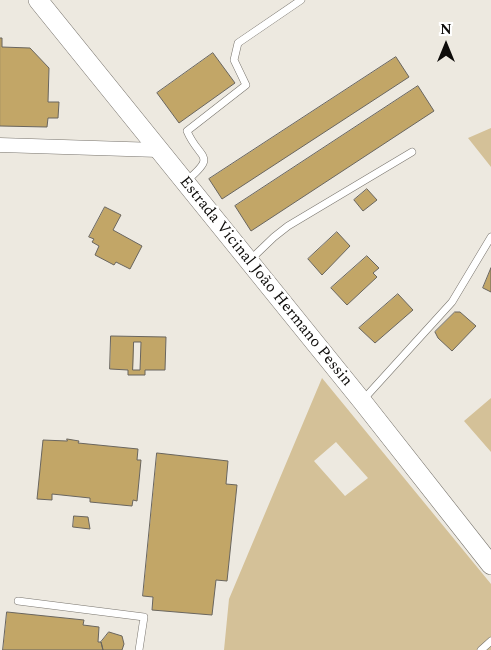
<!DOCTYPE html>
<html>
<head>
<meta charset="utf-8">
<style>
  body { margin:0 }
  #map { position:relative; width:491px; height:650px; overflow:hidden; background:#ede9e0; font-family:Spectral,serif }
  canvas { display:block }
  .north { position:absolute; left:421px; top:20px; width:50px; height:50px; -webkit-text-stroke:4px #fff; paint-order:stroke; rotate:0deg; font-size:14px; font-weight:700; line-height:20px; text-align:center; color:#0e0c0a }
  .north::after { content:''; display:block; margin:auto; width:18px; height:22px; background:#0e0c0a; clip-path:polygon(50% 0,100% 100%,50% 72%,0 100%) }
</style>
</head>
<body>
<div id="map">
<canvas width="491" height="650"></canvas>
<div class="north">N</div>
</div>
<script>
const ctx = document.querySelector('canvas').getContext('2d');
ctx.lineJoin = 'round';
function fill(path, color) { ctx.fillStyle = color; ctx.fill(path, 'evenodd'); }
function trace(path, color, width, dash) { ctx.strokeStyle = color; ctx.lineWidth = width; ctx.lineCap = dash ? 'butt' : 'round'; ctx.setLineDash(dash || []); ctx.stroke(path); }
function drawText(font, color, halo, rows, align = 'center') {
  ctx.font = font + ' Spectral,serif'; ctx.lineWidth = 5; ctx.setLineDash([]); ctx.textBaseline = 'middle'; ctx.strokeStyle = halo; ctx.fillStyle = color; for (const [text, x, y, turn = 0] of rows) {
    ctx.save(); ctx.translate(x, y); ctx.rotate((+turn || 0) * Math.PI / 180); ctx.textAlign = isNaN(turn) ? turn : align; if (halo) ctx.strokeText(text, 0, 0); ctx.fillText(text, 0, 0); ctx.restore();
  }
}
fill(new Path2D(`
  M 491,128 L 491,167 L 468,138 Z
  M 322,378 L 491,584 L 491,650 L 224,650 L 229,599 ZM 336,442 L 368,478 L 345,496 L 314,461 Z
  M 491,398 L 491,452 L 464,421 Z`), '#d4c198');
const building = new Path2D(`
  M 0,38 L 2,38 L 2,47 L 30,48 L 49,68 L 48,102 L 59,102 L 58,118 L 48,118 L 47,127 L 0,126 Z
  M 213,53 L 235,83 L 179,123 L 157,93 Z
  M 396,57 L 409,77 L 222,199 L 209,179 Z
  M 418,86 L 434,111 L 251,231 L 235,206 Z
  M 367,189 L 377,200 L 363,211 L 354,200 Z
  M 105,207 L 121,215 L 113,230 L 142,246 L 130,269 L 116,262 L 114,265 L 95,255 L 99,246 L 92,242 L 94,239 L 89,237 Z
  M 337,232 L 350,246 L 322,275 L 308,259 Z
  M 367,256 L 379,268 L 373,273 L 377,277 L 347,305 L 331,288 Z
  M 491,268 L 491,292 L 483,288 Z
  M 398,294 L 413,310 L 375,343 L 359,328 Z
  M 455,312 L 460,312 L 476,326 L 452,351 L 438,338 L 435,332 Z
  M 111,336 L 166,337 L 165,370 L 145,370 L 145,375 L 128,375 L 128,370 L 110,369 ZM 134,342 L 141,342 L 140,370 L 133,370 Z
  M 67,439 L 79,441 L 78,443 L 138,449 L 137,460 L 141,460 L 137,501 L 133,500 L 132,506 L 90,502 L 90,498 L 52,494 L 52,500 L 37,499 L 43,440 L 67,441 Z
  M 157,453 L 228,461 L 226,484 L 237,485 L 227,581 L 216,580 L 212,615 L 152,610 L 153,597 L 143,596 Z
  M 74,516 L 88,517 L 90,529 L 73,527 Z
  M 7,612 L 84,620 L 83,625 L 99,627 L 98,642 L 101,642 L 103,650 L 3,650 Z
  M 109,632 L 122,636 L 124,644 L 122,650 L 103,650 L 101,642 Z`);
fill(building, '#c2a667');
trace(building, '#69655e', 1);
const lane = new Path2D(`
  M 185,182 C 219,154 199,160 187,131 L 246,85 L 234,60 L 238,43 L 301,0
  M 250,260 L 274,237 L 288,226 L 412,152
  M 362,401 L 452,302 L 491,237
  M 18,601 L 144,617 L 139,650
  M 481,650 L 491,641`);
const street = new Path2D(`
  M 0,145 L 158,150`);
const secondary = new Path2D(`
  M 38,0 L 362,401 L 491,565`);
trace(lane, '#78746d', 8);
trace(street, '#78746d', 15);
trace(secondary, '#78746d', 20);
trace(lane, '#fff', 7);
trace(street, '#fff', 14);
trace(secondary, '#fff', 19);
drawText('16px', '#0e0c0a', '#fff', [
  ["Estrada Vicinal João Hermano Pessin",265,282,51]
]);
</script>
</body>
</html>
